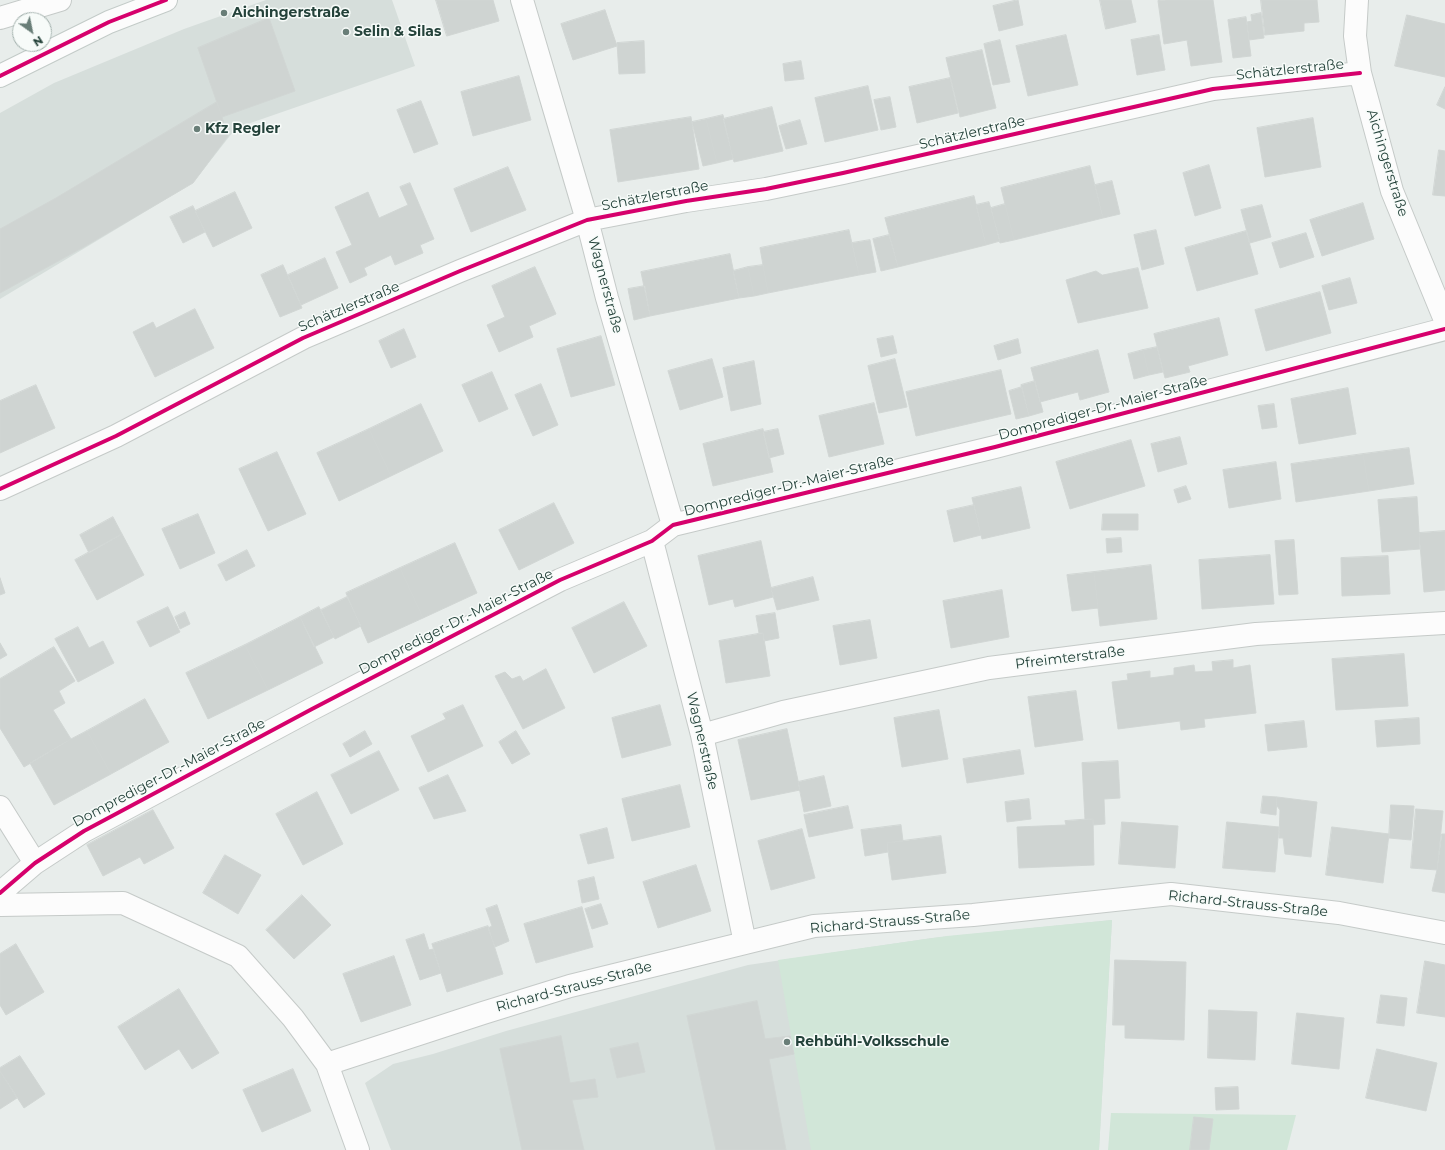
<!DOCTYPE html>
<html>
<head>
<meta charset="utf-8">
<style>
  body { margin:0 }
  #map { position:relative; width:1445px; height:1150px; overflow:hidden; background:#e8edeb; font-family:Montserrat,sans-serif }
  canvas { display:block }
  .north { position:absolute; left:12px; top:12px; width:40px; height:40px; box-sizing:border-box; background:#f7fbf9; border:1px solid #a3b1ad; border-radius:50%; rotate:147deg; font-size:11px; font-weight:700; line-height:16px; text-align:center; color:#24423a }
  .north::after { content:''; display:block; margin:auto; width:14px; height:18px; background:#697e78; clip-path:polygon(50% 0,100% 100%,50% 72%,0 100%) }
</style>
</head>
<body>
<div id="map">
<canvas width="1445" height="1150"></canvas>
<div class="north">N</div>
</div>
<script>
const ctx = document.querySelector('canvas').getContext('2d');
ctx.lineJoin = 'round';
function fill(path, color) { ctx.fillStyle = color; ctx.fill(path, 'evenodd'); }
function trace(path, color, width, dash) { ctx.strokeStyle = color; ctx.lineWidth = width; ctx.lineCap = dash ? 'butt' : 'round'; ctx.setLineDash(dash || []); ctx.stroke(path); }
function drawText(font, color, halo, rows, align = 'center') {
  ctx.font = font + ' Montserrat,sans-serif'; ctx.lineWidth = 3; ctx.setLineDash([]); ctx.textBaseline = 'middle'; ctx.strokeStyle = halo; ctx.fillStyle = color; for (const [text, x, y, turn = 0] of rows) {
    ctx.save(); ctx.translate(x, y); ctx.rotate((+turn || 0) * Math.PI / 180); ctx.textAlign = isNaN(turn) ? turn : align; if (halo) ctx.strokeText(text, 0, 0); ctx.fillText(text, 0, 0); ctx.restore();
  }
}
fill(new Path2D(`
  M 266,0 L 392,0 L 415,66 L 236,128 L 193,183 L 0,299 L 0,113 L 54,83 L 184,29 Z
  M 1112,920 L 1099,1150 L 391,1150 L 365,1083 L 393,1064 L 433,1054 L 506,1031 L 748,965 L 932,938 Z`), '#d6dedb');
fill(new Path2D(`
  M 1112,920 L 1099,1150 L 811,1150 L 778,960 L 947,936 Z
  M 1111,1113 L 1296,1115 L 1287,1150 L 1108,1150 Z`), '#d1e6d8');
const building = new Path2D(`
  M 436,0 L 493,0 L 499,21 L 447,36 Z
  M 1018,0 L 1023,25 L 999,31 L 993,6 Z
  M 1100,0 L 1131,0 L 1136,22 L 1106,29 Z
  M 1166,0 L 1213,0 L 1222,62 L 1191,66 L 1187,40 L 1164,44 L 1158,1 Z
  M 1261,0 L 1317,0 L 1319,22 L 1304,23 L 1304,31 L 1265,35 Z
  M 605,10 L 617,46 L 573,60 L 561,24 Z
  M 1261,13 L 1264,38 L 1249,40 L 1247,22 L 1252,21 L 1251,15 Z
  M 1407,15 L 1445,24 L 1445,77 L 1395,66 Z
  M 1246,17 L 1251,56 L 1233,58 L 1228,20 Z
  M 269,18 L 295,91 L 222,117 L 198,48 Z
  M 1066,35 L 1078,85 L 1028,96 L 1016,46 Z
  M 1159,35 L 1165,70 L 1137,75 L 1131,40 Z
  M 1000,40 L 1010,82 L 993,85 L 984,44 Z
  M 644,41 L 645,73 L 619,74 L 617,43 Z
  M 982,50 L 996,108 L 960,117 L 946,58 Z
  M 801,61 L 804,79 L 785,81 L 783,64 Z
  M 519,76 L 531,120 L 473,136 L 461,92 Z
  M 950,78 L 958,113 L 917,123 L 909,87 Z
  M 868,86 L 878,130 L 825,142 L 815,98 Z
  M 1445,87 L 1445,109 L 1437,105 Z
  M 890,97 L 896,127 L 881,130 L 874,100 Z
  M 421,101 L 438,144 L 414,153 L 397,110 Z
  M 217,102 L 228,136 L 193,183 L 82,248 L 0,293 L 0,229 L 56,198 Z
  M 772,107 L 783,151 L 734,162 L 723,119 Z
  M 723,115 L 733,159 L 717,163 L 706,119 Z
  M 691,117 L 699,169 L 618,182 L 610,130 Z
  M 1313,118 L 1321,167 L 1265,177 L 1257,128 Z
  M 706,119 L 717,163 L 703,166 L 692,122 Z
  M 800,120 L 807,144 L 786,149 L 779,126 Z
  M 1439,150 L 1445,151 L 1445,196 L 1433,195 Z
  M 1209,165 L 1221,208 L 1195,216 L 1183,173 Z
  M 1090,166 L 1103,218 L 1014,240 L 1001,188 Z
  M 508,167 L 526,210 L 471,232 L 454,189 Z
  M 1112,181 L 1120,214 L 1103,218 L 1095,185 Z
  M 410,183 L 434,239 L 420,245 L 423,253 L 395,265 L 391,255 L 364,268 L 367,275 L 350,283 L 336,252 L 352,245 L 335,207 L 368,192 L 379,218 L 408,205 L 400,187 Z
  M 235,192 L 252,228 L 213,247 L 195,211 Z
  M 974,196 L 986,245 L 898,267 L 885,218 Z
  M 989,202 L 1000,241 L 986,245 L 976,205 Z
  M 1363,203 L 1374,239 L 1322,256 L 1310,220 Z
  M 1005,204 L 1014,240 L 1000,243 L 991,208 Z
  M 1262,205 L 1271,237 L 1250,243 L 1241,210 Z
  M 193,206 L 205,232 L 183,243 L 170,217 Z
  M 849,230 L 859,275 L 768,293 L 760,248 Z
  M 1156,230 L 1164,264 L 1142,270 L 1134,235 Z
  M 1246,231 L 1258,274 L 1197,291 L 1185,248 Z
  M 1306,233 L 1314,257 L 1280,268 L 1272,243 Z
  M 889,235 L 898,267 L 881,271 L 873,239 Z
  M 870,240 L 876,272 L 859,275 L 852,243 Z
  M 730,254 L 739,298 L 650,316 L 641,272 Z
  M 325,258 L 338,288 L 301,305 L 288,275 Z
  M 283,265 L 302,308 L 280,317 L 261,275 Z
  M 763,265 L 768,293 L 754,296 L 748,267 Z
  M 535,267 L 556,314 L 529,326 L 533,337 L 499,352 L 487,325 L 505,317 L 492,286 Z
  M 748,267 L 754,296 L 739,298 L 733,271 Z
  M 1138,268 L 1148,308 L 1078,323 L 1066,280 L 1096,271 L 1102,275 Z
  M 1350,278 L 1357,303 L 1329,310 L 1322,286 Z
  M 645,286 L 650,316 L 634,320 L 628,289 Z
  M 1320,292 L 1331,333 L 1266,351 L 1255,310 Z
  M 195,309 L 214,348 L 155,377 L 133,332 L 153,322 L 156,328 Z
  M 1219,318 L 1228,355 L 1188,366 L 1190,372 L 1165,378 L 1154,334 Z
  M 404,329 L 416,357 L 391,368 L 379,341 Z
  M 601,336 L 615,385 L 571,397 L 557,349 Z
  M 893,336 L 897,353 L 881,357 L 877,339 Z
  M 1018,339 L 1021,353 L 998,360 L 994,346 Z
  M 1157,347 L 1163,372 L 1149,375 L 1143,350 Z
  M 1098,350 L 1109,392 L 1080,400 L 1078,392 L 1040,402 L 1031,368 Z
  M 1143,350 L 1149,375 L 1134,379 L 1128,354 Z
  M 712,359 L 723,397 L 680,410 L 668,371 Z
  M 895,359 L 907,407 L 879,413 L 868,366 Z
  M 754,361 L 761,404 L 731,411 L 723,368 Z
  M 1001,370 L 1011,414 L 916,436 L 906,392 Z
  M 492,372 L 508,409 L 479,422 L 462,385 Z
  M 1035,381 L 1043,412 L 1029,416 L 1021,385 Z
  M 541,384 L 558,425 L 533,436 L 515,395 Z
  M 36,385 L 55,428 L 0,453 L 0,401 Z
  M 1022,387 L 1029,416 L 1016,419 L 1009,391 Z
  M 1348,388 L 1356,434 L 1299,444 L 1291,399 Z
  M 874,403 L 884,444 L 829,457 L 819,416 Z
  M 421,404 L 443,451 L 391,476 L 369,429 Z
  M 1274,404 L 1277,427 L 1262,429 L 1258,406 Z
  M 369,429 L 391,476 L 339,501 L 317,453 Z
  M 763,429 L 773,472 L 713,486 L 703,444 Z
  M 778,429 L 784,454 L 769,458 L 763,432 Z
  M 1180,437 L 1187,464 L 1158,472 L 1151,444 Z
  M 1131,440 L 1145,486 L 1070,509 L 1056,462 Z
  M 1409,448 L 1414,484 L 1369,491 L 1363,454 Z
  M 277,452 L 306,514 L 268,531 L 239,469 Z
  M 1363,454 L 1369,491 L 1296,502 L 1291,464 Z
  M 1276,462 L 1281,499 L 1229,508 L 1223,470 Z
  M 1186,486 L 1191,499 L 1178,503 L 1174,490 Z
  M 1021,487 L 1030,528 L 982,539 L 972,498 Z
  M 1417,497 L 1420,549 L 1382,552 L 1378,500 Z
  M 554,503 L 574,543 L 519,570 L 499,530 Z
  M 974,505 L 981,535 L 954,542 L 947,511 Z
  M 198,514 L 215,553 L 180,569 L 162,529 Z
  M 1103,514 L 1138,514 L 1138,530 L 1102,530 Z
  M 113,517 L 122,534 L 89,553 L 80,535 Z
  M 1445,531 L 1445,590 L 1424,592 L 1419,533 Z
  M 122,534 L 144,575 L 97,600 L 75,560 Z
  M 1121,538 L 1122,552 L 1107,553 L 1106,539 Z
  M 1294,540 L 1298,594 L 1279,595 L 1275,541 Z
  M 761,541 L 773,597 L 735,607 L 733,599 L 709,605 L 698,556 Z
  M 455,543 L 477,593 L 423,618 L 400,568 Z
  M 247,550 L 255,566 L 226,581 L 218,565 Z
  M 1270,555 L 1274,604 L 1202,609 L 1199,560 Z
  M 1388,556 L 1390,594 L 1342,596 L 1341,558 Z
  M 1151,565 L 1157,619 L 1100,626 L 1094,572 Z
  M 400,568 L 423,618 L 368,643 L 346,593 Z
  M 1094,572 L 1098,608 L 1072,611 L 1067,575 Z
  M 813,577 L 819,600 L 777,610 L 771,588 Z
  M 0,578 L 5,593 L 0,595 Z
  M 1002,590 L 1009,637 L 951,648 L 943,601 Z
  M 347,597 L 361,626 L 335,639 L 321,610 Z
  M 624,602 L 647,646 L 594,673 L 572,628 Z
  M 168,607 L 180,632 L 150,647 L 137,622 Z
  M 319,607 L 334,637 L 314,647 L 300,617 Z
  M 185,612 L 190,624 L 180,629 L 175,617 Z
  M 775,613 L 779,638 L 764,641 L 763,633 L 759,633 L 756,616 Z
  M 300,617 L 323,663 L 268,690 L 245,645 Z
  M 870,620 L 877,658 L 840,665 L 833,626 Z
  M 78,627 L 89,648 L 103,641 L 114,663 L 78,682 L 55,639 Z
  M 763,633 L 770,676 L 726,683 L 719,641 Z
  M 0,643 L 7,655 L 0,659 Z
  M 245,645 L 268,690 L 208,719 L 186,673 Z
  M 54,647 L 75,681 L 59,691 L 65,703 L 53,710 L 71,739 L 24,767 L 0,728 L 0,679 Z
  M 1404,654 L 1408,706 L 1336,710 L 1332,659 Z
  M 1233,660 L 1233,668 L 1250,665 L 1256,713 L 1204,719 L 1205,727 L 1181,730 L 1180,721 L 1118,729 L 1112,682 L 1128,680 L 1127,674 L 1150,671 L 1150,678 L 1174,675 L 1174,668 L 1194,665 L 1195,672 L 1213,671 L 1212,662 Z
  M 546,669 L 565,708 L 523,729 L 495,676 L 505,672 L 512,679 L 520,676 L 523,681 Z
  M 1076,691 L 1083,740 L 1035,747 L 1028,697 Z
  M 145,699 L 169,742 L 111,774 L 87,731 Z
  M 463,705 L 483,746 L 428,772 L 411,736 L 446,719 L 443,714 Z
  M 660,705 L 671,745 L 622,758 L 612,718 Z
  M 939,710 L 948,759 L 902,767 L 894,718 Z
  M 1419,718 L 1420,744 L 1377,747 L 1375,721 Z
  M 1304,721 L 1307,747 L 1268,751 L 1265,725 Z
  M 787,729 L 800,790 L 751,800 L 738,740 Z
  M 87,731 L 111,774 L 54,805 L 30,763 L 71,739 Z
  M 365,731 L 372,744 L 350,757 L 343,744 Z
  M 516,731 L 530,754 L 512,764 L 499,742 Z
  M 1020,750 L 1024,774 L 967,783 L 963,759 Z
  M 379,751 L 399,790 L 351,814 L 331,775 Z
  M 1118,761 L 1120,798 L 1104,799 L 1105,824 L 1093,825 L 1093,819 L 1085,820 L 1082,763 Z
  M 448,775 L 466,811 L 434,819 L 419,788 Z
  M 824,776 L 831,806 L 804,812 L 798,782 Z
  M 680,785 L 690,827 L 632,841 L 622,799 Z
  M 317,792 L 343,844 L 303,865 L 276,814 Z
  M 1263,796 L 1277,797 L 1276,815 L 1261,813 Z
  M 1277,797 L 1317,802 L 1311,857 L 1285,854 L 1283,838 L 1279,838 L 1280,810 L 1277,806 Z
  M 1029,799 L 1031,819 L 1007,822 L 1005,802 Z
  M 1391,805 L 1414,806 L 1411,840 L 1389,838 Z
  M 848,806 L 853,828 L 809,837 L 804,815 Z
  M 1416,809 L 1443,811 L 1437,870 L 1411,868 Z
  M 153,810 L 174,848 L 144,864 L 140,857 L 103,876 L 87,845 Z
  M 1093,819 L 1094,865 L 1019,868 L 1017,827 L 1066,825 L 1065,821 Z
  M 1122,822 L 1178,826 L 1175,868 L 1119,864 Z
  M 1227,822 L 1279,827 L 1275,872 L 1223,868 Z
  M 901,825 L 903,841 L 887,843 L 888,852 L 865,856 L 861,830 Z
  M 1332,827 L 1389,834 L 1383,883 L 1326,875 Z
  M 607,828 L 614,858 L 588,864 L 580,835 Z
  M 802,829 L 815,878 L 771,890 L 758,841 Z
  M 1442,834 L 1445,834 L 1445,893 L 1432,891 L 1437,870 Z
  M 941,836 L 946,873 L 892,880 L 887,843 Z
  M 225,855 L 261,875 L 238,914 L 203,893 Z
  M 696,865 L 711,911 L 658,928 L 643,882 Z
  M 594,877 L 599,899 L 582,903 L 578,881 Z
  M 302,895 L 331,925 L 294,959 L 266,930 Z
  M 601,904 L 608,924 L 592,929 L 585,909 Z
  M 497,905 L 509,941 L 495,947 L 488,928 L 492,926 L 486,909 Z
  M 582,907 L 593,947 L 536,963 L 524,924 Z
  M 488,926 L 503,974 L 447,992 L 432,944 Z
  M 424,934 L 429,950 L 433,949 L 441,973 L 420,980 L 406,940 Z
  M 16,944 L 44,992 L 6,1015 L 0,1005 L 0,954 Z
  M 394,956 L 411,1005 L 361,1022 L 343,974 Z
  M 1115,960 L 1186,962 L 1184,1040 L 1125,1038 L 1125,1025 L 1113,1025 Z
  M 1425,961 L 1445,965 L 1445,1017 L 1417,1013 Z
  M 179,989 L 219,1053 L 192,1069 L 179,1049 L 145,1070 L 118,1027 Z
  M 1381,995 L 1407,998 L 1404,1026 L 1377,1023 Z
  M 757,1001 L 765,1039 L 790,1036 L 794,1054 L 769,1059 L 786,1150 L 716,1150 L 687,1016 Z
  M 1209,1010 L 1257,1012 L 1255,1060 L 1208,1058 Z
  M 1297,1013 L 1344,1018 L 1339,1069 L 1292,1064 Z
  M 561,1036 L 570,1083 L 595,1079 L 598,1097 L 572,1100 L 584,1150 L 522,1150 L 500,1049 Z
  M 638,1043 L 645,1072 L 617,1078 L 610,1049 Z
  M 1377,1049 L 1437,1063 L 1426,1111 L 1366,1098 Z
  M 20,1056 L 45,1094 L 24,1108 L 0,1071 L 0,1068 Z
  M 293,1069 L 311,1111 L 262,1132 L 243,1090 Z
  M 0,1071 L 17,1098 L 0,1109 Z
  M 1238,1087 L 1239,1109 L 1216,1110 L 1215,1088 Z
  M 1194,1117 L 1213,1119 L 1209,1150 L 1190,1150 Z`);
fill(building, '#cfd4d2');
trace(building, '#d1d6d4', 1);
const minor = new Path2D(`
  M 522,0 L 587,220 L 607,298 L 673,525
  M 1357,0 L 1355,36 L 1360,73 L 1392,191 L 1445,320
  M 0,18 L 60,0
  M 0,489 L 116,436 L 303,338 L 460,271 L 587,220 L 686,201 L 766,189 L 843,173 L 1213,89 L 1360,73
  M 652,541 L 702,735 L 745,943
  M 702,735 L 783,712 L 989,668 L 1256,634 L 1445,623
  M 0,807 L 35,863
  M 0,893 L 35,863 L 84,831 L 312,709 L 560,580 L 652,541 L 673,525 L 995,447 L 1445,329
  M 0,905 L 123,903 L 238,956 L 293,1018 L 327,1064 L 358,1150
  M 327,1064 L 483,1013 L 570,986 L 814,926 L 973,915 L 1171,894 L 1339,913 L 1445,933`);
const secondary = new Path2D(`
  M 0,76 L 109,22 L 166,0`);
trace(minor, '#c5cac8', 24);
trace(secondary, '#c3cbc8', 24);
trace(minor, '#fcfcfc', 22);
trace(secondary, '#fcfcfc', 22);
trace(new Path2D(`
  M 0,76 L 109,22 L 166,0
  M 0,489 L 116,436 L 303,338 L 460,271 L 587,220 L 686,201 L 766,189 L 843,173 L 1213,89 L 1360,73
  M 0,893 L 35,863 L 84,831 L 312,709 L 560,580 L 652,541 L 673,525 L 995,447 L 1445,329`), '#d6006c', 4);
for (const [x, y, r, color] of [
  [224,13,4,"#697e78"],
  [346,32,4,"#697e78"],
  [197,129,4,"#697e78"],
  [787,1042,4,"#697e78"]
]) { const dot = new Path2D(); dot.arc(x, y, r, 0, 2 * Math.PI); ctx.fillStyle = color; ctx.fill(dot); trace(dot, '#f7fbf9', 1.5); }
drawText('bold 14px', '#24423a', '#f7fbf9', [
  ["Aichingerstraße",232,13],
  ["Selin & Silas",354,32],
  ["Kfz Regler",205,129],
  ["Rehbühl-Volksschule",795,1042]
], 'left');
drawText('14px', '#24423a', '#f7fbf9', [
  ["Schätzlerstraße",1290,70,-6],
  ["Schätzlerstraße",972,133,-13],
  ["Aichingerstraße",1387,163,73],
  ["Schätzlerstraße",655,196,-11],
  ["Wagnerstraße",605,285,75],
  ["Schätzlerstraße",349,307,-23],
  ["Domprediger-Dr.-Maier-Straße",1103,408,-15],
  ["Domprediger-Dr.-Maier-Straße",789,486,-14],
  ["Domprediger-Dr.-Maier-Straße",456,622,-27],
  ["Pfreimterstraße",1070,658,-7],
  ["Wagnerstraße",702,741,77],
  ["Domprediger-Dr.-Maier-Straße",169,773,-28],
  ["Richard-Strauss-Straße",1248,904,6],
  ["Richard-Strauss-Straße",890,922,-5],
  ["Richard-Strauss-Straße",574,987,-15]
]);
</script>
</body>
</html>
